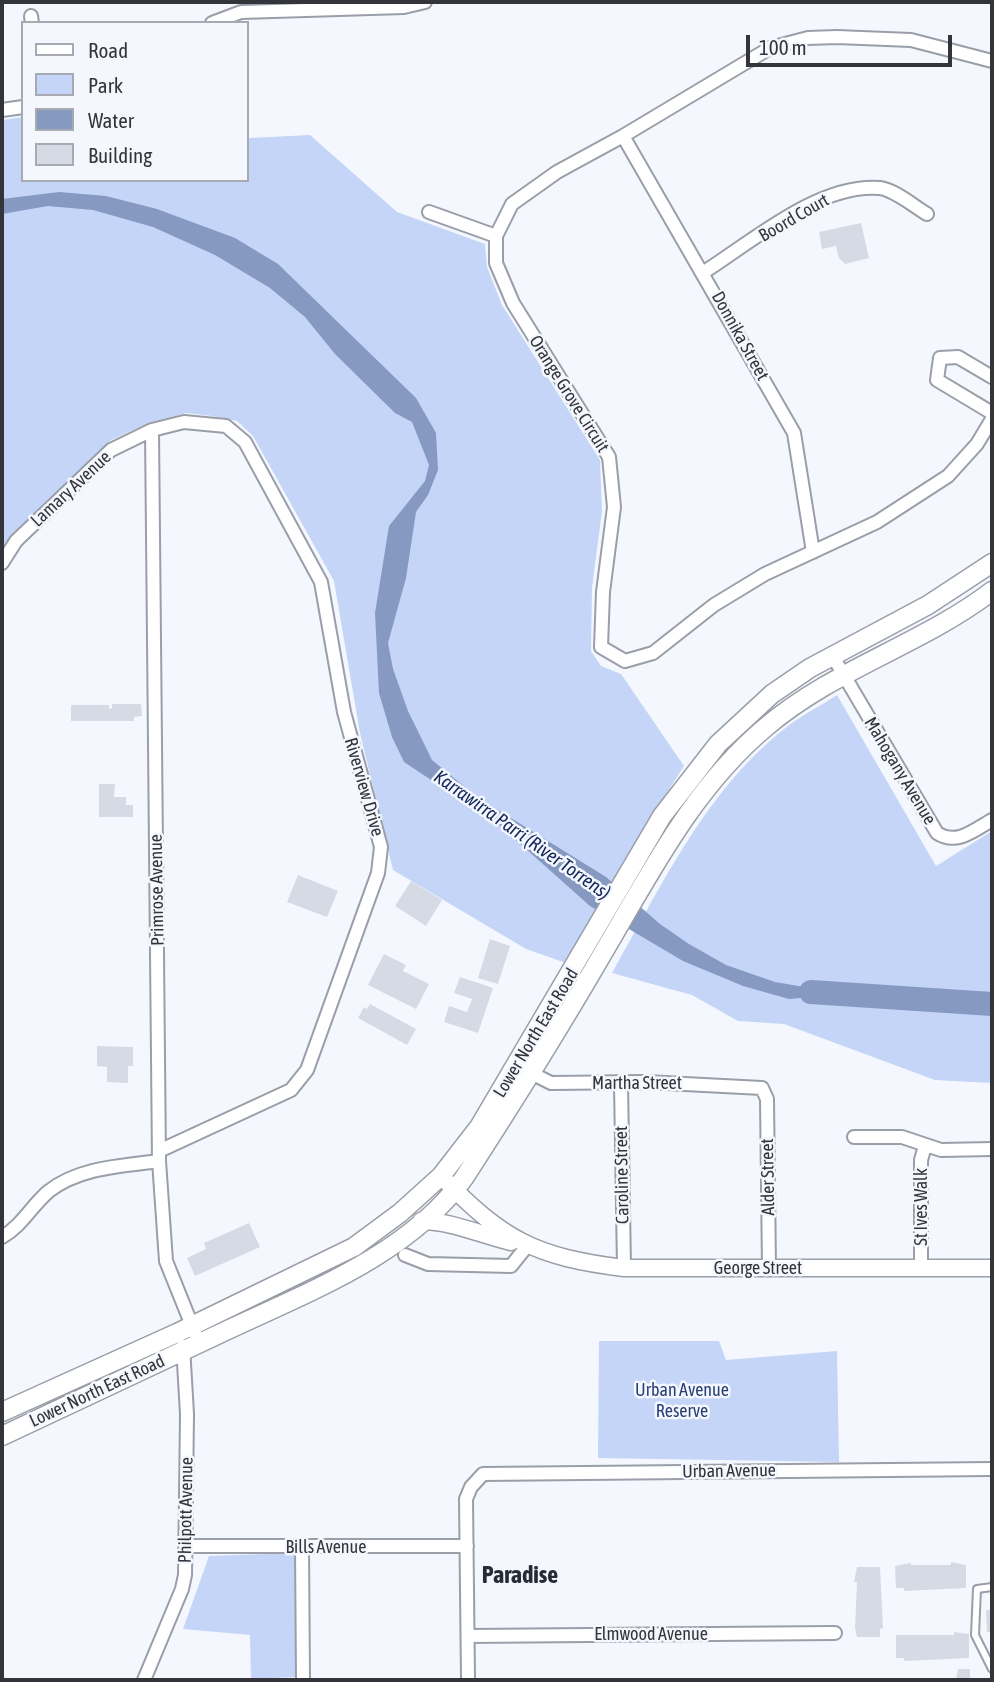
<!DOCTYPE html>
<html>
<head>
<meta charset="utf-8">
<style>
  body { margin:0 }
  #map { position:relative; width:994px; height:1682px; overflow:hidden; background:#f4f8fe; font-family:"Asap Condensed",sans-serif }
  canvas { display:block }
  .frame { position:absolute; inset:0; border:4px solid #33353a; pointer-events:none }
  .legend { position:absolute; left:21px; top:21px; width:228px; height:161px; box-sizing:border-box; background:#f4f8fe; border:2px solid #a7aab0; margin:0; padding:9px 12px; list-style:none; font-size:21px; color:#33353a }
  .legend li { display:flex; align-items:center; gap:14px; height:35px }
  .legend b { width:35px; border:2px solid #a7aab0 }
  .scale { position:absolute; left:746px; top:35px; width:206px; height:32px; box-sizing:border-box; border:4px solid #33353a; border-top:0; padding-left:9px; font-size:21px; line-height:24px; white-space:nowrap; color:#33353a; -webkit-text-stroke:5px #f4f8fe; paint-order:stroke }
</style>
</head>
<body>
<div id="map">
<canvas width="994" height="1682"></canvas>
<div class="frame"></div>
<ul class="legend">
<li><b style="height:9px;background:#fff"></b>Road</li>
<li><b style="height:19px;background:#c4d5f8"></b>Park</li>
<li><b style="height:19px;background:#8599c1"></b>Water</li>
<li><b style="height:19px;background:#d5dae5"></b>Building</li>
</ul>
<div class="scale">100 m</div>
</div>
<script>
const ctx = document.querySelector('canvas').getContext('2d');
ctx.lineJoin = 'round';
function fill(path, color) { ctx.fillStyle = color; ctx.fill(path, 'evenodd'); }
function trace(path, color, width, dash) { ctx.strokeStyle = color; ctx.lineWidth = width; ctx.lineCap = dash ? 'butt' : 'round'; ctx.setLineDash(dash || []); ctx.stroke(path); }
function drawText(font, color, halo, rows, align = 'center') {
  ctx.font = font + ' "Asap Condensed",sans-serif'; ctx.lineWidth = 5; ctx.setLineDash([]); ctx.textBaseline = 'middle'; ctx.strokeStyle = halo; ctx.fillStyle = color; for (const [text, x, y, turn = 0] of rows) {
    ctx.save(); ctx.translate(x, y); ctx.rotate((+turn || 0) * Math.PI / 180); ctx.textAlign = isNaN(turn) ? turn : align; if (halo) ctx.strokeText(text, 0, 0); ctx.fillText(text, 0, 0); ctx.restore();
  }
}
fill(new Path2D(`
  M 247,116 L 249,138 L 310,135 L 397,212 L 485,244 L 487,267 L 502,305 L 600,460 L 602,511 L 592,588 L 591,651 L 601,666 L 621,674 L 684,766 L 626,857 L 566,963 L 526,949 L 393,870 L 360,733 L 334,581 L 253,436 L 237,421 L 212,416 L 186,413 L 151,422 L 111,440 L 2,546 L 2,120 L 23,117 L 23,180 L 247,180 Z
  M 837,695 L 936,866 L 992,831 L 992,1083 L 935,1080 L 784,1024 L 738,1021 L 692,995 L 612,973 C 662,885 708,785 792,723 C 806,713 822,705 837,695 Z
  M 599,1341 L 719,1341 L 726,1360 L 837,1351 L 839,1462 L 598,1458 Z
  M 295,1553 L 297,1677 L 251,1679 L 250,1635 L 183,1629 L 209,1556 Z`), '#c4d5f8');
fill(new Path2D(`
  M 59,192 L 106,196 L 157,209 L 235,238 L 278,264 L 416,398 L 436,433 L 438,470 L 428,495 L 416,512 L 406,578 L 388,643 L 393,669 L 408,711 L 432,760 L 477,797 L 606,877 L 660,924 L 689,944 L 726,965 L 775,982 L 845,994 L 789,999 L 743,986 L 683,961 L 590,906 L 499,825 L 404,762 L 392,737 L 379,693 L 375,613 L 389,526 L 425,481 L 429,465 L 412,422 L 395,413 L 335,354 L 305,317 L 270,288 L 215,255 L 153,227 L 93,210 L 48,206 L 2,214 L 2,199 Z`), '#8599c1');
trace(new Path2D(`
  M 811,992 L 992,1004`), '#8599c1', 24);
fill(new Path2D(`
  M 861,223 L 869,258 L 845,264 L 839,258 L 836,246 L 822,249 L 819,232 Z
  M 112,704 L 141,704 L 142,716 L 134,717 L 134,721 L 71,721 L 71,705 L 109,705 L 109,709 L 112,708 Z
  M 99,784 L 115,784 L 114,797 L 126,797 L 126,805 L 133,805 L 133,817 L 99,817 Z
  M 298,875 L 338,891 L 327,917 L 287,902 Z
  M 411,881 L 442,900 L 426,926 L 395,906 Z
  M 490,939 L 510,946 L 498,984 L 478,978 Z
  M 384,954 L 406,965 L 403,971 L 429,984 L 416,1009 L 368,985 Z
  M 460,977 L 493,988 L 478,1033 L 444,1022 L 449,1006 L 467,1012 L 472,999 L 454,993 Z
  M 370,1004 L 416,1029 L 407,1045 L 358,1018 L 364,1007 L 367,1009 Z
  M 97,1046 L 133,1047 L 133,1066 L 128,1066 L 128,1083 L 107,1082 L 107,1067 L 97,1066 Z
  M 249,1223 L 260,1247 L 195,1276 L 187,1258 L 206,1249 L 204,1243 Z
  M 951,1562 L 966,1565 L 966,1588 L 904,1591 L 904,1588 L 896,1588 L 895,1566 L 911,1563 L 911,1565 L 951,1565 Z
  M 857,1567 L 880,1567 L 883,1628 L 880,1629 L 880,1637 L 857,1637 L 855,1628 L 857,1582 L 854,1582 Z
  M 986,1610 L 992,1610 L 992,1632 L 987,1632 Z
  M 954,1632 L 969,1634 L 969,1658 L 904,1661 L 904,1658 L 896,1658 L 896,1635 L 954,1635 Z
  M 958,1669 L 970,1669 L 970,1680 L 956,1680 Z`), '#d5dae5');
const lane = new Path2D(`
  M 992,1587 L 977,1589 L 975,1635 L 992,1669`);
const street = new Path2D(`
  M 31,16 L 32,23
  M 212,23 L 241,12 L 404,7 L 425,2
  M 992,61 L 911,40 L 837,37 L 808,38 L 770,48 L 623,136 L 557,172 L 512,204 L 496,236 L 496,263 L 513,303 L 609,457 L 614,507 L 603,592 L 601,647 L 625,661 L 653,653 L 714,605 L 765,574 L 877,522 L 948,476 L 977,444 L 992,419
  M 2,110 L 23,107
  M 623,136 L 794,433 L 813,552
  M 429,212 L 496,236
  M 704,272 C 753,241 819,183 880,188 C 895,190 915,207 927,214
  M 992,377 L 958,357 L 940,358 L 937,380 L 992,413
  M 152,430 L 159,1161 L 166,1261 L 199,1343
  M 2,563 L 16,541 L 111,450 L 152,430 L 184,422 L 226,426 L 245,442 L 321,582 L 344,712 L 381,847 L 378,873 L 307,1070 L 291,1090 L 159,1151
  M 832,655 L 937,833 C 957,846 974,830 992,820
  M 525,1070 L 551,1083 L 646,1082 L 762,1088 L 767,1099 L 769,1268
  M 621,1083 L 624,1268
  M 854,1137 L 902,1137 L 941,1150 L 992,1149
  M 2,1237 C 22,1226 32,1205 49,1191 C 80,1167 122,1166 159,1161
  M 405,1255 L 428,1264 L 511,1266 L 527,1246
  M 921,1268 L 921,1160 L 925,1146
  M 186,1546 L 467,1546
  M 302,1547 L 303,1680
  M 468,1636 L 835,1633
  M 144,1680 L 182,1589 L 185,1575 L 187,1414 L 183,1346
  M 468,1680 L 466,1499 L 471,1487 L 483,1474 L 992,1469`);
const secondary = new Path2D(`
  M 441,1176 C 503,1240 535,1257 624,1268 L 992,1268
  M 421,1221 C 452,1221 481,1235 511,1242`);
const primary = new Path2D(`
  M 2,1412 L 177,1333 L 354,1247 L 400,1213 L 441,1176 L 479,1127 L 662,816 L 718,744 L 772,694 L 810,668 L 928,605 L 992,563
  M 2,1436 C 74,1402 147,1368 219,1334 C 303,1294 408,1256 464,1178 C 512,1104 559,1029 603,953 C 651,872 693,788 766,727 C 834,669 921,645 992,591`);
trace(lane, '#999ea8', 10);
trace(street, '#999ea8', 16);
trace(secondary, '#999ea8', 19);
trace(primary, '#999ea8', 21);
trace(lane, '#fff', 6);
trace(street, '#fff', 12);
trace(secondary, '#fff', 16);
trace(primary, '#fff', 18);
drawText('18px', '#33353a', '#f4f8fe', [
  ["Boord Court",794,218,-30],
  ["Donnika Street",740,336,61],
  ["Orange Grove Circuit",569,394,58],
  ["Lamary Avenue",71,489,-43],
  ["Mahogany Avenue",900,771,59],
  ["Riverview Drive",364,787,74],
  ["Primrose Avenue",157,890,-91],
  ["Lower North East Road",536,1033,-59],
  ["Martha Street",637,1083],
  ["Caroline Street",622,1175,-91],
  ["Alder Street",768,1177,-91],
  ["St Ives Walk",921,1207,-90],
  ["George Street",758,1268],
  ["Lower North East Road",97,1391,-25],
  ["Urban Avenue",729,1471,-1],
  ["Philpott Avenue",186,1510,-89],
  ["Bills Avenue",326,1547],
  ["Elmwood Avenue",651,1634]
]);
drawText('18px', '#294075', '#f4f8fe', [
  ["Urban Avenue",682,1390],
  ["Reserve",682,1411]
]);
drawText('italic 19px', '#122659', '#f4f8fe', [
  ["Karrawirra Parri (River Torrens)",522,835,35]
]);
drawText('bold 24px', '#272c34', '#f4f8fe', [
  ["Paradise",520,1575]
]);
</script>
</body>
</html>
